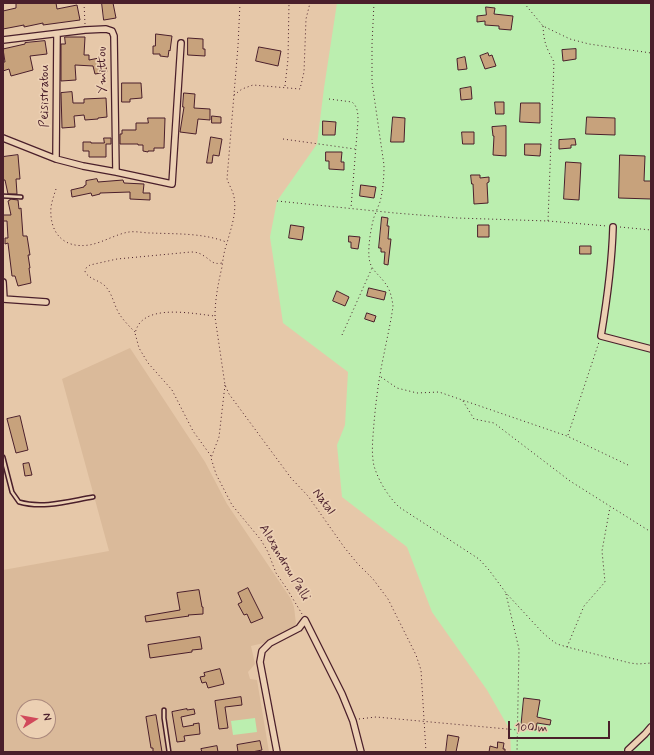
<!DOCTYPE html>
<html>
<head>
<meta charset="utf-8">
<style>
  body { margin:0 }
  #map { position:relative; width:654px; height:755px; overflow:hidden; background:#e6c8a9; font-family:Mynerve,sans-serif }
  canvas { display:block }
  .frame { position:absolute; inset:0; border:4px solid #4a1f2b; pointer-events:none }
  .north { position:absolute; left:16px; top:699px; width:40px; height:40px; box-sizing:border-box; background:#ecd0b3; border:1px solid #ab897d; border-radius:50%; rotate:79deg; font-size:11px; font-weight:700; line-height:16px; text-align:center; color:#4a1f2b }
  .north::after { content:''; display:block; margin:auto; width:14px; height:18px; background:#d1495b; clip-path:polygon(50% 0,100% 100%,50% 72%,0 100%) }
  .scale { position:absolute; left:508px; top:721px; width:102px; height:18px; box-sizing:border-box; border:2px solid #4a1f2b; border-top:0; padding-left:5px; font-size:12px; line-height:14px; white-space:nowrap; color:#4a1f2b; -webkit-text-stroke:3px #ecd0b3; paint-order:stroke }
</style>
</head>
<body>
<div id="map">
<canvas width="654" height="755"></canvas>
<div class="frame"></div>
<div class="north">N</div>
<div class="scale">100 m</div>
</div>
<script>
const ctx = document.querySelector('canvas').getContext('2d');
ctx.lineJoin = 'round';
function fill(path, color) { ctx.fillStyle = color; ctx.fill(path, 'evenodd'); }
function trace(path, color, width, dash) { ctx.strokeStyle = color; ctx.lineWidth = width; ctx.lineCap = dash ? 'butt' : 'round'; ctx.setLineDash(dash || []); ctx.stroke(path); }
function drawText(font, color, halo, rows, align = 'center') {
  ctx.font = font + ' Mynerve,sans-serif'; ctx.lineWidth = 3.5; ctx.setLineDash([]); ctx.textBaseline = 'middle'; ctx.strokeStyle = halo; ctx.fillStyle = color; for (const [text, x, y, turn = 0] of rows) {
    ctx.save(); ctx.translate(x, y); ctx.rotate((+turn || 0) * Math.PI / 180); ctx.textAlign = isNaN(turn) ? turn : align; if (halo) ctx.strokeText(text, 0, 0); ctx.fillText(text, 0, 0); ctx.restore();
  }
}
fill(new Path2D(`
  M 130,348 L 205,462 L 227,504 L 291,599 L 294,607 L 296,624 L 292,629 L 268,642 L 251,646 L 255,664 L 248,672 L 250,679 L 257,680 L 269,752 L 4,752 L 3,570 L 109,551 L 62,379 ZM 24,707 L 48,707 L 48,731 L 24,731 Z`), '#daba9a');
fill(new Path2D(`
  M 337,3 L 651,3 L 651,752 L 511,752 L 510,730 L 487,690 L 432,612 L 407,547 L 342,497 L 337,445 L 345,425 L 348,372 L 283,323 L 270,237 L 277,201 L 317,144 L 324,88 Z
  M 255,718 L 257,732 L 233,735 L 231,721 Z`), '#bbeeaf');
const building = new Path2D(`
  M 23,3 L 56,3 L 57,9 L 77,5 L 80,20 L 43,25 L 43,23 L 24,27 L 24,25 L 3,29 L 3,11 L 16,8 L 16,4 Z
  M 102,3 L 113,3 L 116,18 L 104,20 Z
  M 486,7 L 495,8 L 494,14 L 513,16 L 511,30 L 499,29 L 499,26 L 485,25 L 485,21 L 477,22 L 477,16 L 486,15 Z
  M 156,34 L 172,36 L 170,51 L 169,50 L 168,57 L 160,56 L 160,54 L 153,54 L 153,46 L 155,46 Z
  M 65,37 L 85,37 L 84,55 L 89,55 L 89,60 L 99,58 L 99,63 L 105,62 L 107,72 L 95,74 L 93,66 L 75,65 L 76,80 L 61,81 L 61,44 L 65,44 Z
  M 188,38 L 203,39 L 203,49 L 205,49 L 205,56 L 188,55 Z
  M 45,41 L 47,54 L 30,56 L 33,70 L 11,76 L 9,69 L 3,71 L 3,62 L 5,62 L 3,49 L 25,44 L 25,43 Z
  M 259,47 L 281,51 L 278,66 L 256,61 Z
  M 576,49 L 576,59 L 563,61 L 562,50 Z
  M 488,53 L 489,56 L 492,55 L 496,66 L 485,69 L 480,56 Z
  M 465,57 L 467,69 L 458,70 L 457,59 Z
  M 122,83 L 141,83 L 142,98 L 130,99 L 130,102 L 122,102 Z
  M 471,87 L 472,99 L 461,100 L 460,89 Z
  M 72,92 L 73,103 L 84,103 L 84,99 L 106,98 L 107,117 L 98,118 L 98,119 L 85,120 L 84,115 L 74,116 L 75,127 L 62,128 L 61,93 Z
  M 184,93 L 195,94 L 194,108 L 210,109 L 210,120 L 198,119 L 196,134 L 180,132 L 184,107 L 183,107 Z
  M 495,102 L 504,102 L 504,114 L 496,114 Z
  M 521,103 L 540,103 L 540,123 L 520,122 Z
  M 212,116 L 221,117 L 221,123 L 212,123 Z
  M 393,117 L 405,118 L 404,142 L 391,142 Z
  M 587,117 L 615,118 L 615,135 L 586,134 Z
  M 148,118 L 165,118 L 164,148 L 154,148 L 154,151 L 148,151 L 148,152 L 143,151 L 143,145 L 138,145 L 138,144 L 120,144 L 120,134 L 122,134 L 122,130 L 136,130 L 136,123 L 148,123 Z
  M 323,121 L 336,122 L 335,135 L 323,135 Z
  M 506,126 L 506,156 L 493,155 L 494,136 L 493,136 L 492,127 Z
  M 462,132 L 474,132 L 474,144 L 463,144 Z
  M 211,137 L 222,139 L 219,156 L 213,155 L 212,163 L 207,163 Z
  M 104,138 L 111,138 L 111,144 L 106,144 L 106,157 L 89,157 L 89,151 L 83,151 L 83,142 L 91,142 L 91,143 L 104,143 Z
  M 575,139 L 576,145 L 571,145 L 571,148 L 559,149 L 559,140 Z
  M 525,144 L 541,144 L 540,156 L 525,155 Z
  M 326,152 L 342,152 L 341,162 L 344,162 L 344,170 L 329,169 L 329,161 L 326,161 Z
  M 18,155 L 20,179 L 16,179 L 17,194 L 8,194 L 5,180 L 3,180 L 3,157 Z
  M 620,155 L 645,156 L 644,181 L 651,181 L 651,199 L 619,198 Z
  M 566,162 L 581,163 L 579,200 L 564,199 Z
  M 471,175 L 480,175 L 480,178 L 489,177 L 489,182 L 487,183 L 488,203 L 474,204 L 473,184 L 472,184 Z
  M 97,179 L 98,182 L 123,180 L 124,183 L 144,184 L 143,193 L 150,193 L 150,200 L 130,199 L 130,192 L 100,193 L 100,194 L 92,196 L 91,193 L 72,197 L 71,190 L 84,187 L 84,186 L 86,185 L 86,181 Z
  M 361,185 L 376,187 L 374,198 L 360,196 Z
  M 10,199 L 18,200 L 19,209 L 21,208 L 23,236 L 27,236 L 30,255 L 28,255 L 30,268 L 29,268 L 31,283 L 18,286 L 15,276 L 12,276 L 8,243 L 5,244 L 5,238 L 8,238 L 7,221 L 3,221 L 3,215 L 11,215 L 8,201 L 10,200 Z
  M 382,217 L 388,218 L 387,226 L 389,226 L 388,239 L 391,239 L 388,265 L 384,264 L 385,252 L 381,252 L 381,248 L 379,248 Z
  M 291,225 L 304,227 L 302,240 L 289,238 Z
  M 478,225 L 489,225 L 489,237 L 478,237 Z
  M 349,236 L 360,237 L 358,249 L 351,248 L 351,242 L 349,242 Z
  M 580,246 L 591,246 L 591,254 L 580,254 Z
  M 369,288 L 386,292 L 384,300 L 367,296 Z
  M 337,291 L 349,297 L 345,306 L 333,301 Z
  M 367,313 L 376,316 L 374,322 L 365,319 Z
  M 20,416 L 28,450 L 16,453 L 7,419 Z
  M 29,463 L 32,475 L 25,476 L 23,464 Z
  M 248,588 L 263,618 L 251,623 L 247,614 L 244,615 L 238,604 L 242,602 L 238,593 Z
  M 199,590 L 202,607 L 203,607 L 203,614 L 188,615 L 189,616 L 146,622 L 145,616 L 180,610 L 177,593 Z
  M 200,637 L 202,649 L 192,650 L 192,652 L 150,658 L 148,645 Z
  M 220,669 L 224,684 L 208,688 L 206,682 L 202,683 L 200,677 L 205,676 L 204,673 Z
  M 241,697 L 242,705 L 225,707 L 228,728 L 219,729 L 215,701 Z
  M 524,698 L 540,700 L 537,717 L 551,720 L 550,725 L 537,723 L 536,730 L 521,729 Z
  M 187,709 L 187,710 L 194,709 L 195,714 L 181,717 L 183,727 L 194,725 L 193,724 L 199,723 L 200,734 L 184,736 L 185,741 L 177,742 L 172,712 Z
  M 156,715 L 162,752 L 153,752 L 153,748 L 151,748 L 146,717 Z
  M 448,735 L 459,737 L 456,752 L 446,752 Z
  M 260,741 L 262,750 L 252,752 L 238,752 L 237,745 Z
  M 498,742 L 504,743 L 503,749 L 505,749 L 505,752 L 489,752 L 490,746 L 497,748 Z
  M 217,746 L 218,752 L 202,752 L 201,749 Z`);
fill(building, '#c7a27c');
trace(building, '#4a1f2b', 1);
const service = new Path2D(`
  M 3,196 L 21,197
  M 3,457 L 12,492 L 19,502 C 43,509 69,501 93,497
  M 164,710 L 164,718 L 169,752`);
const minor = new Path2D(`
  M 3,40 L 85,30 L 106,29 L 112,31 L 114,36 L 116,172
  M 3,138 L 56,159 L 83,166 L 116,172 L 172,184 L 181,43
  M 56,159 L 57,34
  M 613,227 C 612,264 607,300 601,336 L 651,349
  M 3,282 L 4,299
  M 3,299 L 46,302
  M 277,752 L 260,662 L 262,651 L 270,643 L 299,628 L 305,620 L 342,694 L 353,721 L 361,752
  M 628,752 L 628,750 L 645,734 L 651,727`);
trace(service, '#4a1f2b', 5.5);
trace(minor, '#4a1f2b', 8);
trace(new Path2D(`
  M 84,3 L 85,24
  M 240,3 L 238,46 L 227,179 C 229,185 233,191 234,197 C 237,213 231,228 227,243 C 224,251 223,259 222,267 C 218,284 215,300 215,317 L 225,385 L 229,394 L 291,478 L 308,496 L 344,547 L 357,563 L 373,579 L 388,599 L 416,655 L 421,670 L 426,752
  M 374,3 L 372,44 L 372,82 L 384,165 C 384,178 383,190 380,202 C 378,207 376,212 374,217 C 371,228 368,245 369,257 C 370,270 378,273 385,283 C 390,289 392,298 393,306 C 391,322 387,338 384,354 C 379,377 376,400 374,423 C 373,437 371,452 374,466 C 379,482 388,496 399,507 L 479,559 L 489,570 L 506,593 L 542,632 L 550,639 L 557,644 L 567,647 L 630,663 L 638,664 L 651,663
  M 524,3 L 543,26 L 570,39 L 589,44 L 651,53
  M 543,26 C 544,43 546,47 554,62 L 548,221
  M 285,86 L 288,59 L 289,3
  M 234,95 L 242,89 L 253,85 L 300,89 L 304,72 L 306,19 L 310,3
  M 329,99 L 352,102 C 358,107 358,114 358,121 L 351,208
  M 283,139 L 355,149
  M 56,189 C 54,195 52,201 51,207 C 49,232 63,249 89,245 C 102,243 116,234 129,232 C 136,231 144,233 151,233 C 175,234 204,233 226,242
  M 277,201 L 395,213 L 457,218 L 548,221 L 607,226
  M 620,227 L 651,230
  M 135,332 C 130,327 124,321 120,315 C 114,306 113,295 106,287 C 100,280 90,280 85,272 L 86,268 L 90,265 L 117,259 L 191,252 C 196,252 200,253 204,256 C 211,260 212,265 222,263
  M 342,335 L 372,268
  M 381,377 L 397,388 L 417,393 L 439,392 L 567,436 L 628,465
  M 225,385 L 219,437 L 211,458 L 216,474 L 232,505 L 261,540 L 268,552 L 276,573 L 287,589 L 302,614
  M 463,401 L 474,419 L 494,423 L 570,481 L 651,532
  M 568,435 L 599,342
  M 211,456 L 193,431 L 172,390 L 148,363 L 139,348 L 135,333 C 136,330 137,327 139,324 C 153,305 195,314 215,316
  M 506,594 L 519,649 L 517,752
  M 567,647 L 584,606 L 605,582 L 602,551 L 610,507
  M 359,719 L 376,717 L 518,730`), '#4a1f2b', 1, [1, 3]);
trace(service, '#ecd0b3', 2.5);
trace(minor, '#ecd0b3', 5.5);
drawText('13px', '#4a1f2b', '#ecd0b3', [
  ["Ymittou",103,70,-91],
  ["Peisistratou",45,96,-90],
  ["Natal",323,502,53],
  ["Alexandrou Palli",284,563,59]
]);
</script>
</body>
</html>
